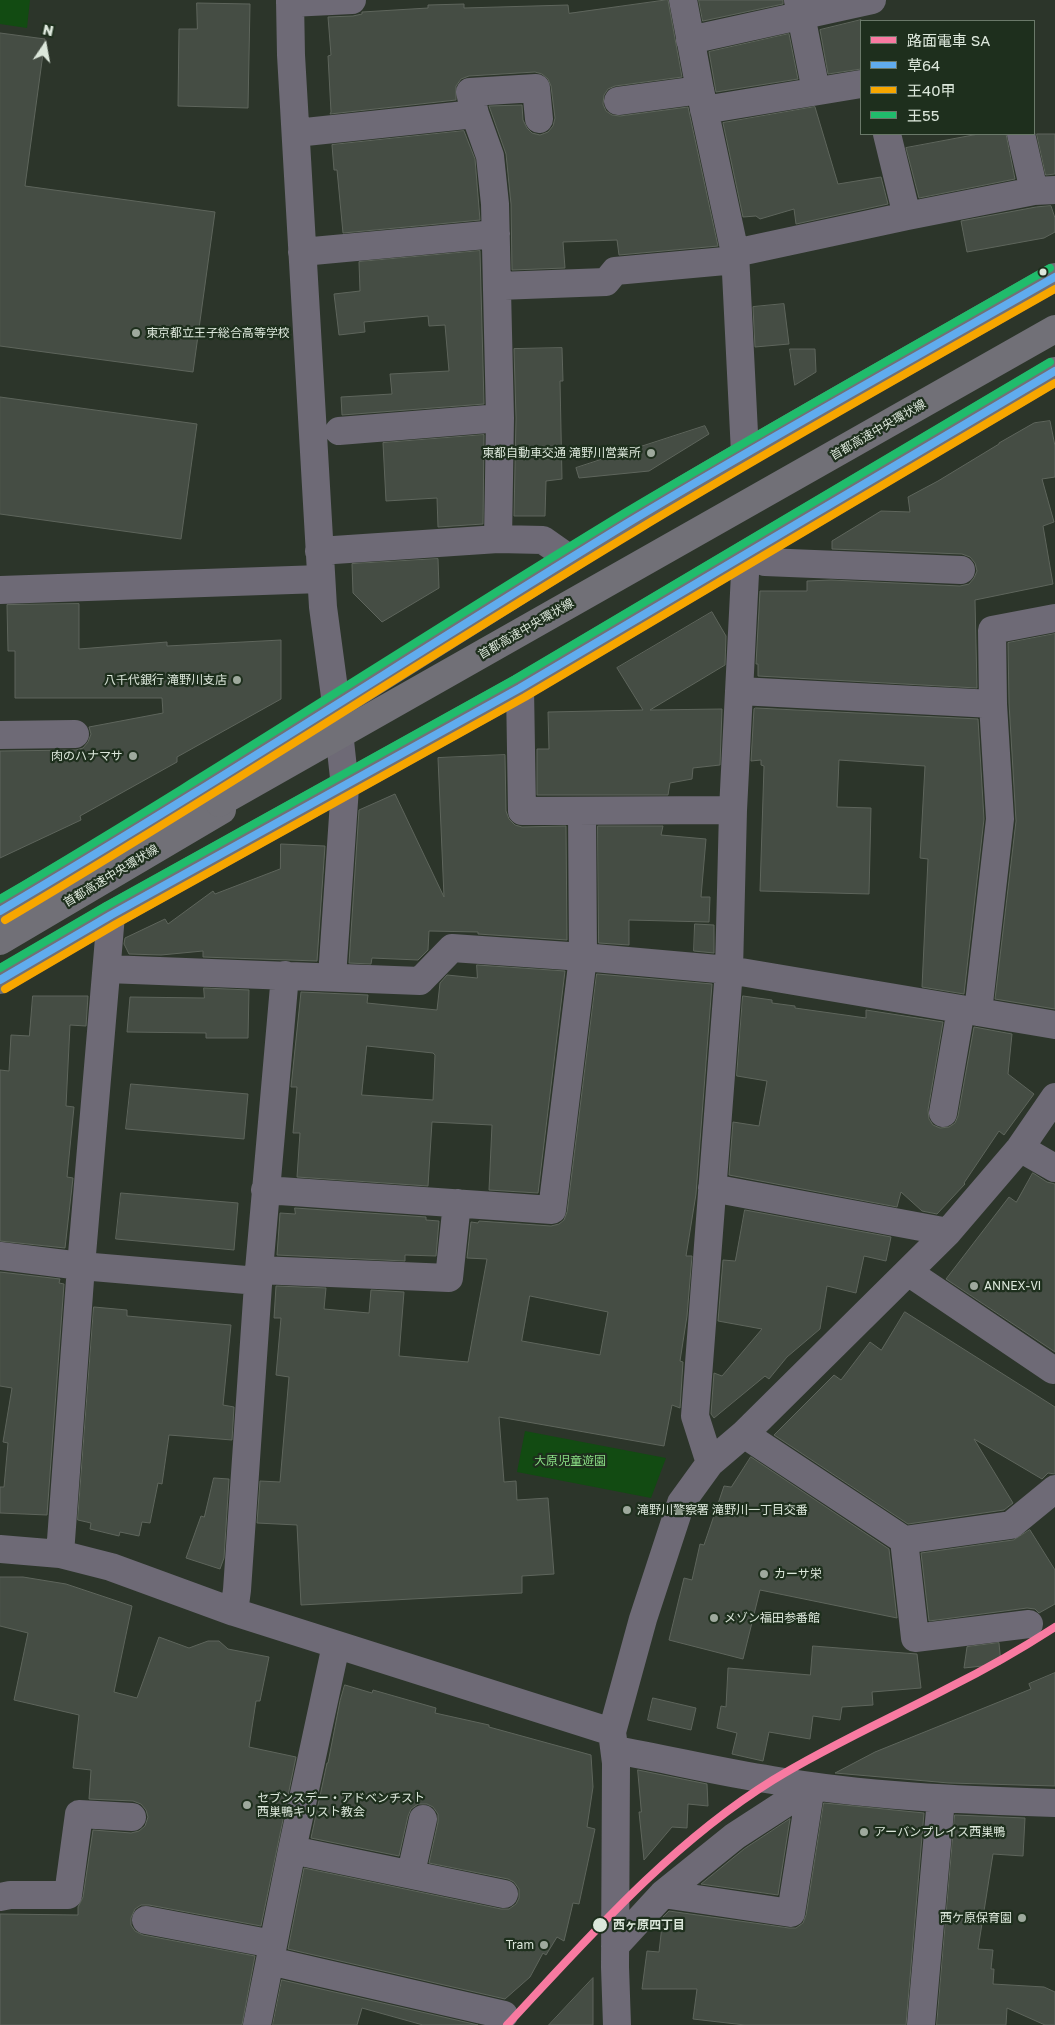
<!DOCTYPE html>
<html>
<head>
<meta charset="utf-8">
<style>
  body { margin:0 }
  #map { position:relative; width:1055px; height:2025px; overflow:hidden; background:#2c352a; font-family:"Golos Text","Noto Sans JP",sans-serif }
  canvas { display:block }
  .legend { position:absolute; left:860px; top:20px; width:175px; height:115px; box-sizing:border-box; background:#1e2f1d; border:1px solid #6a7969; margin:0; padding:6px 9px; list-style:none; font-size:15px; color:#dce7db }
  .legend li { display:flex; align-items:center; gap:10px; height:25px }
  .legend b { width:25px; border:1px solid #6a7969 }
  .north { position:absolute; left:20px; top:20px; width:50px; height:50px; -webkit-text-stroke:4px #1e2f1d; paint-order:stroke; rotate:12deg; font-size:14px; font-weight:700; line-height:20px; text-align:center; color:#dce7db }
  .north::after { content:''; display:block; margin:auto; width:18px; height:22px; background:#dce7db; clip-path:polygon(50% 0,100% 100%,50% 72%,0 100%) }
</style>
</head>
<body>
<div id="map">
<canvas width="1055" height="2025"></canvas>
<ul class="legend">
<li><b style="height:6px;background:#f87aa1"></b>路面電車 SA</li>
<li><b style="height:6px;background:#60acee"></b>草64</li>
<li><b style="height:6px;background:#f7a600"></b>王40甲</li>
<li><b style="height:6px;background:#20bc6c"></b>王55</li>
</ul>
<div class="north">N</div>
</div>
<script>
const ctx = document.querySelector('canvas').getContext('2d');
ctx.lineJoin = 'round';
function fill(path, color) { ctx.fillStyle = color; ctx.fill(path, 'evenodd'); }
function trace(path, color, width, dash) { ctx.strokeStyle = color; ctx.lineWidth = width; ctx.lineCap = dash ? 'butt' : 'round'; ctx.setLineDash(dash || []); ctx.stroke(path); }
function drawText(font, color, halo, rows, align = 'center') {
  ctx.font = font + ' "Golos Text","Noto Sans JP",sans-serif'; ctx.lineWidth = 4.5; ctx.setLineDash([]); ctx.textBaseline = 'middle'; ctx.strokeStyle = halo; ctx.fillStyle = color; for (const [text, x, y, turn = 0] of rows) {
    ctx.save(); ctx.translate(x, y); ctx.rotate((+turn || 0) * Math.PI / 180); ctx.textAlign = isNaN(turn) ? turn : align; if (halo) ctx.strokeText(text, 0, 0); ctx.fillText(text, 0, 0); ctx.restore();
  }
}
fill(new Path2D(`
  M 0,0 L 30,0 L 27,28 L 0,24 Z
  M 525,1431 L 666,1458 L 651,1498 L 517,1472 Z`), '#124b12');
const building = new Path2D(`
  M 668,0 L 682,77 L 615,86 L 608,89 L 604,95 L 603,104 L 606,111 L 612,115 L 620,116 L 688,107 L 718,246 L 619,255 L 617,240 L 563,242 L 565,268 L 512,270 L 511,204 L 506,154 L 489,106 L 522,105 L 523,120 L 527,128 L 532,133 L 540,135 L 548,132 L 553,126 L 555,118 L 551,86 L 548,79 L 542,74 L 535,72 L 469,76 L 461,79 L 456,86 L 456,100 L 330,114 L 331,112 L 328,56 L 331,55 L 328,17 L 353,16 L 362,14 L 362,12 L 428,8 L 428,5 L 464,4 L 464,8 L 568,5 L 569,13 Z
  M 699,0 L 783,0 L 783,4 L 703,21 Z
  M 197,3 L 250,4 L 248,108 L 178,106 L 179,29 L 197,29 Z
  M 861,20 L 861,69 L 828,74 L 820,30 Z
  M 0,33 L 45,39 L 25,186 L 215,212 L 193,372 L 0,346 Z
  M 789,34 L 798,79 L 716,92 L 709,52 Z
  M 815,107 L 838,184 L 881,177 L 888,204 L 796,224 L 794,209 L 760,219 L 756,216 L 743,217 L 723,123 Z
  M 464,131 L 475,159 L 480,220 L 343,233 L 337,170 L 334,170 L 332,145 Z
  M 979,134 L 1006,134 L 1015,179 L 919,198 L 906,148 Z
  M 1037,134 L 1055,134 L 1055,174 L 1046,175 Z
  M 1051,206 L 1055,218 L 1055,232 L 1044,238 L 967,252 L 961,221 L 1036,207 Z
  M 480,251 L 484,404 L 342,415 L 341,397 L 392,394 L 390,374 L 449,371 L 445,325 L 429,326 L 428,316 L 364,322 L 365,332 L 339,335 L 334,294 L 360,291 L 359,262 Z
  M 784,304 L 789,344 L 755,347 L 753,307 Z
  M 562,348 L 563,381 L 560,381 L 562,479 L 546,481 L 545,516 L 514,516 L 516,418 L 514,349 Z
  M 790,349 L 815,349 L 816,372 L 795,385 Z
  M 0,397 L 197,424 L 181,539 L 0,514 Z
  M 1050,421 L 1055,446 L 1055,477 L 1042,479 L 1054,522 L 1043,526 L 1053,584 L 975,600 L 977,688 L 758,676 L 758,664 L 756,664 L 760,591 L 807,591 L 807,581 L 831,580 L 960,586 L 969,584 L 974,578 L 977,571 L 975,563 L 970,557 L 962,554 L 832,549 L 832,541 L 881,511 L 910,512 L 908,497 L 938,481 L 999,444 L 999,443 L 1034,423 Z
  M 705,426 L 709,434 L 649,471 L 579,478 L 576,468 Z
  M 484,435 L 483,524 L 438,527 L 437,498 L 386,501 L 383,443 Z
  M 438,559 L 439,588 L 382,622 L 353,593 L 352,564 Z
  M 79,604 L 79,649 L 167,642 L 167,646 L 281,640 L 281,699 L 177,757 L 177,762 L 80,816 L 81,820 L 0,858 L 0,751 L 76,750 L 83,748 L 88,742 L 91,734 L 89,727 L 163,713 L 162,698 L 15,698 L 15,651 L 8,651 L 7,605 Z
  M 712,612 L 726,636 L 725,665 L 650,710 L 722,709 L 720,765 L 693,768 L 692,779 L 670,783 L 668,795 L 537,795 L 537,749 L 549,749 L 548,712 L 643,710 L 617,668 Z
  M 1055,634 L 1055,1009 L 995,999 L 1016,821 L 1009,703 L 1008,643 Z
  M 756,708 L 978,719 L 984,819 L 964,994 L 922,987 L 928,859 L 920,858 L 925,766 L 839,760 L 837,807 L 871,808 L 869,894 L 760,891 L 764,766 L 761,765 L 761,760 L 751,761 L 754,709 Z
  M 505,755 L 506,811 L 509,819 L 515,825 L 522,827 L 566,826 L 567,940 L 478,934 L 478,932 L 429,931 L 428,950 L 418,960 L 372,958 L 371,964 L 349,963 L 359,810 L 395,794 L 444,897 L 438,758 Z
  M 598,826 L 663,826 L 661,835 L 706,839 L 701,897 L 710,897 L 709,922 L 629,920 L 629,945 L 599,943 Z
  M 281,844 L 325,846 L 317,961 L 203,957 L 203,951 L 161,955 L 129,954 L 124,944 L 125,938 L 165,919 L 168,924 L 213,891 L 215,894 L 280,869 Z
  M 695,924 L 714,925 L 714,953 L 694,951 Z
  M 477,965 L 565,971 L 538,1193 L 489,1190 L 492,1125 L 432,1122 L 428,1186 L 297,1177 L 300,1133 L 293,1133 L 297,1087 L 291,1087 L 301,992 L 368,995 L 367,1003 L 437,1010 L 440,983 L 447,975 L 477,978 ZM 367,1046 L 433,1053 L 435,1055 L 433,1100 L 362,1095 Z
  M 597,974 L 712,984 L 696,1194 L 686,1256 L 692,1256 L 687,1316 L 680,1361 L 683,1362 L 680,1408 L 672,1405 L 664,1446 L 499,1417 L 504,1482 L 516,1481 L 517,1500 L 548,1498 L 554,1574 L 522,1576 L 522,1593 L 301,1605 L 297,1525 L 257,1523 L 260,1481 L 280,1482 L 289,1377 L 276,1375 L 281,1318 L 274,1318 L 276,1286 L 326,1288 L 324,1309 L 369,1313 L 371,1290 L 404,1292 L 399,1356 L 468,1362 L 487,1259 L 467,1258 L 471,1222 L 478,1223 L 479,1221 L 551,1226 L 559,1224 L 564,1220 L 567,1212 ZM 530,1296 L 608,1312 L 600,1355 L 522,1341 Z
  M 204,988 L 249,990 L 248,1038 L 206,1038 L 206,1033 L 127,1032 L 130,997 L 204,998 Z
  M 33,996 L 88,996 L 86,1026 L 70,1025 L 66,1106 L 74,1107 L 67,1177 L 73,1178 L 65,1248 L 0,1241 L 0,1070 L 9,1071 L 11,1035 L 29,1036 Z
  M 743,996 L 772,1000 L 772,1003 L 795,1006 L 795,1008 L 866,1018 L 866,1010 L 943,1022 L 928,1110 L 929,1119 L 933,1125 L 940,1128 L 949,1127 L 955,1123 L 958,1116 L 974,1027 L 1012,1034 L 1008,1074 L 1034,1094 L 1004,1135 L 999,1131 L 964,1183 L 965,1184 L 937,1214 L 922,1211 L 901,1192 L 897,1207 L 729,1175 L 733,1122 L 759,1126 L 767,1081 L 737,1076 Z
  M 131,1084 L 248,1094 L 244,1139 L 126,1129 Z
  M 1033,1173 L 1047,1182 L 1055,1184 L 1055,1352 L 946,1279 L 1009,1197 L 1016,1202 Z
  M 121,1193 L 238,1203 L 234,1250 L 116,1239 Z
  M 295,1208 L 426,1217 L 426,1220 L 439,1221 L 436,1256 L 405,1255 L 405,1261 L 277,1255 L 280,1213 L 295,1214 Z
  M 745,1210 L 891,1237 L 886,1261 L 864,1256 L 856,1293 L 827,1286 L 820,1329 L 787,1357 L 769,1379 L 765,1376 L 714,1418 L 711,1414 L 714,1373 L 722,1376 L 762,1329 L 718,1321 L 723,1260 L 735,1261 Z
  M 0,1272 L 60,1279 L 59,1283 L 64,1284 L 47,1515 L 0,1513 L 0,1487 L 4,1487 L 8,1443 L 3,1442 L 12,1388 L 0,1386 Z
  M 94,1307 L 127,1310 L 127,1316 L 231,1325 L 223,1405 L 234,1407 L 232,1440 L 169,1435 L 162,1484 L 158,1483 L 150,1523 L 142,1522 L 139,1536 L 120,1532 L 119,1536 L 90,1529 L 91,1523 L 78,1520 Z
  M 905,1312 L 1055,1407 L 1055,1474 L 1048,1473 L 1042,1479 L 974,1439 L 1013,1503 L 1004,1510 L 908,1524 L 774,1435 L 834,1375 L 841,1380 L 870,1342 L 881,1350 Z
  M 751,1457 L 889,1549 L 897,1618 L 760,1590 L 743,1659 L 669,1640 L 684,1578 L 692,1580 L 700,1544 L 704,1545 L 724,1486 L 731,1487 Z
  M 214,1478 L 229,1479 L 224,1558 L 220,1569 L 186,1558 L 201,1516 L 204,1517 Z
  M 1030,1530 L 1055,1570 L 1055,1604 L 1039,1613 L 1035,1609 L 1027,1608 L 929,1621 L 921,1553 L 1013,1540 Z
  M 0,1577 L 23,1577 L 66,1584 L 132,1606 L 114,1692 L 137,1698 L 159,1637 L 189,1648 L 208,1641 L 219,1641 L 228,1649 L 269,1657 L 260,1701 L 256,1701 L 249,1747 L 296,1757 L 261,1926 L 149,1905 L 141,1905 L 135,1909 L 131,1918 L 131,1925 L 135,1931 L 143,1935 L 255,1956 L 242,2025 L 0,2025 L 0,1914 L 78,1915 L 78,1907 L 83,1897 L 93,1830 L 131,1833 L 139,1831 L 145,1826 L 148,1817 L 146,1810 L 141,1804 L 133,1801 L 89,1799 L 91,1770 L 73,1768 L 79,1715 L 14,1700 L 28,1633 L 0,1626 Z
  M 999,1643 L 1001,1664 L 964,1668 L 967,1647 Z
  M 813,1646 L 917,1654 L 921,1688 L 872,1692 L 873,1705 L 842,1707 L 840,1720 L 813,1716 L 810,1739 L 769,1732 L 763,1761 L 732,1754 L 737,1733 L 717,1728 L 721,1706 L 726,1707 L 728,1668 L 810,1675 Z
  M 1055,1673 L 1055,1786 L 949,1783 L 835,1773 L 875,1752 L 1031,1689 L 1029,1684 Z
  M 345,1685 L 372,1693 L 373,1690 L 436,1708 L 435,1713 L 489,1725 L 489,1727 L 591,1755 L 593,1787 L 587,1827 L 595,1829 L 579,1904 L 573,1903 L 564,1941 L 557,1937 L 546,1955 L 543,1953 L 530,1977 L 505,1999 L 288,1949 L 304,1868 L 501,1909 L 509,1909 L 516,1904 L 519,1898 L 519,1889 L 514,1882 L 508,1879 L 429,1863 L 438,1822 L 438,1814 L 433,1807 L 427,1804 L 418,1804 L 411,1809 L 408,1816 L 399,1856 L 311,1838 L 327,1763 L 328,1763 L 340,1701 Z
  M 653,1698 L 696,1708 L 691,1730 L 648,1720 Z
  M 638,1770 L 707,1784 L 708,1806 L 688,1804 L 687,1828 L 672,1827 L 644,1860 L 639,1812 L 641,1812 Z
  M 824,1803 L 924,1813 L 906,2025 L 745,2025 L 693,2019 L 697,1989 L 642,1989 L 647,1951 L 659,1952 L 663,1917 L 669,1911 L 789,1928 L 796,1928 L 803,1923 L 806,1915 Z
  M 955,1815 L 1025,1818 L 1023,1856 L 993,1854 L 978,1949 L 993,1950 L 991,1969 L 994,1969 L 993,1984 L 1044,1987 L 1055,1992 L 1055,2025 L 1045,2025 L 1007,2008 L 1006,2025 L 937,2025 Z
  M 790,1819 L 778,1895 L 701,1884 L 744,1849 Z
  M 593,1978 L 593,2025 L 549,2025 Z
  M 282,1980 L 478,2025 L 423,2025 L 362,2008 L 357,2025 L 273,2025 Z`);
fill(building, '#454d44');
trace(building, '#5e655c', 1);
trace(new Path2D(`
  M 290,0 L 291,55 L 323,607 L 336,704 L 345,787 L 332,977
  M 683,0 L 700,90 L 735,253 L 745,453
  M 798,0 L 816,91
  M 290,3 L 352,0
  M 690,40 L 872,0
  M 618,101 L 700,90
  M 704,110 L 861,84
  M 475,114 L 470,92 L 536,88 L 539,119
  M 296,133 L 475,114 L 490,156 L 495,204 L 500,418 L 498,539
  M 887,134 L 907,216
  M 1021,134 L 1034,191
  M 302,252 L 496,234
  M 735,253 L 907,216 L 1034,191 L 1055,190
  M 498,286 L 606,282 L 615,271 L 736,260
  M 339,431 L 500,418
  M 319,551 L 498,539 L 543,540 L 570,559
  M 0,590 L 321,579
  M 520,688 L 522,811 L 733,810
  M 739,691 L 993,704 L 992,630 L 1055,618
  M 0,735 L 75,734
  M 107,969 L 420,981 L 452,948 L 583,957 L 729,970 L 1055,1025
  M 978,1012 L 1000,819 L 993,704
  M 943,1113 L 961,1009
  M 1020,1148 L 1055,1168
  M 712,1188 L 948,1232
  M 265,1190 L 552,1210 L 583,957 L 582,811
  M 0,1256 L 81,1266 L 258,1281
  M 259,1270 L 449,1278 L 457,1203
  M 908,1272 L 1053,1370
  M 744,1434 L 904,1540 L 1011,1525 L 1055,1489
  M 710,1463 L 695,1416 L 729,970 L 733,810 L 746,554 L 765,562 L 961,570
  M 904,1540 L 915,1638 L 1029,1624
  M 0,1549 L 60,1554 L 111,1567 L 234,1612 L 612,1732
  M 60,1554 L 81,1266 L 111,915
  M 234,1612 L 237,1590 L 259,1270 L 285,975
  M 615,1750 C 667,1759 719,1772 772,1780 C 865,1796 960,1800 1055,1803
  M 292,1850 L 504,1894
  M 411,1873 L 423,1819
  M 663,1894 L 791,1913 L 811,1786
  M 0,1897 L 10,1895 L 68,1895 L 79,1814 L 132,1817
  M 146,1920 L 273,1944
  M 615,1946 L 663,1894 L 735,1836 L 809,1788
  M 270,1961 L 504,2015
  M 257,2025 L 292,1850 L 336,1645
  M 617,2025 L 615,1967 L 616,1763 L 612,1732 L 643,1619 L 681,1503 L 710,1463 L 744,1434 L 948,1232 L 1020,1148 L 1055,1097
  M 921,2025 L 941,1799`), '#6e6a76', 28);
trace(new Path2D(`
  M 0,911 C 193,799 379,677 568,560 C 728,461 892,370 1055,277
  M 0,941 L 222,810
  M 0,980 L 111,915 L 520,688 L 1055,371`), '#717077', 28);
trace(new Path2D(`
  M 219,803 L 1055,329`), '#717077', 28);
trace(new Path2D(`
  M 0,911 C 212,786 417,652 626,524 C 767,439 912,359 1055,277
  M 0,980 L 111,915 L 520,688 L 1055,371`), '#60acee', 8);
trace(new Path2D(`
  M 5,920 C 217,795 423,659 634,532 C 773,448 914,369 1055,289
  M 5,989 L 116,924 L 525,697 L 1055,383`), '#f7a600', 8);
trace(new Path2D(`
  M 0,899 C 211,775 414,641 623,514 C 764,430 907,350 1050,268
  M 0,968 L 106,906 L 515,679 L 1050,362`), '#20bc6c', 8);
trace(new Path2D(`
  M 507,2025 C 589,1937 670,1844 773,1780 C 830,1745 891,1718 950,1687 C 986,1669 1021,1649 1055,1627`), '#f87aa1', 8);
for (const [x, y, r, color] of [
  [1043,272,4.5,"#dce7db"],
  [136,333,5,"#9ea99d"],
  [651,453,5,"#9ea99d"],
  [237,680,5,"#9ea99d"],
  [133,756,5,"#9ea99d"],
  [974,1286,5,"#9ea99d"],
  [627,1510,5,"#9ea99d"],
  [764,1574,5,"#9ea99d"],
  [714,1618,5,"#9ea99d"],
  [247,1805,5,"#9ea99d"],
  [864,1832,5,"#9ea99d"],
  [1022,1918,5,"#9ea99d"],
  [600,1925,8,"#dce7db"],
  [544,1945,5,"#9ea99d"]
]) { const dot = new Path2D(); dot.arc(x, y, r, 0, 2 * Math.PI); ctx.fillStyle = color; ctx.fill(dot); trace(dot, '#1e2f1d', 2); }
drawText('12px', '#dce7db', '#1e2f1d', [
  ["東京都立王子総合高等学校",146,333],
  ["東都自動車交通 滝野川営業所",641,453,"right"],
  ["八千代銀行 滝野川支店",227,680,"right"],
  ["肉のハナマサ",123,756,"right"],
  ["ANNEX-Ⅵ",984,1286],
  ["滝野川警察署 滝野川一丁目交番",637,1510],
  ["カーサ栄",774,1574],
  ["メゾン福田参番館",724,1618],
  ["セブンスデー・アドベンチスト",257,1798],
  ["西巣鴨キリスト教会",257,1812],
  ["アーバンプレイス西巣鴨",874,1832],
  ["西ケ原保育園",1012,1918,"right"],
  ["Tram",534,1945,"right"]
], 'left');
drawText('12px', '#dce7db', '#1e2f1d', [
  ["首都高速中央環状線",878,430,-30],
  ["首都高速中央環状線",526,629,-30],
  ["首都高速中央環状線",111,876,-31]
]);
drawText('12px', '#8add85', '#1e2f1d', [
  ["大原児童遊園",570,1461]
]);
drawText('bold 12px', '#dce7db', '#1e2f1d', [
  ["西ヶ原四丁目",613,1925]
], 'left');
</script>
</body>
</html>
